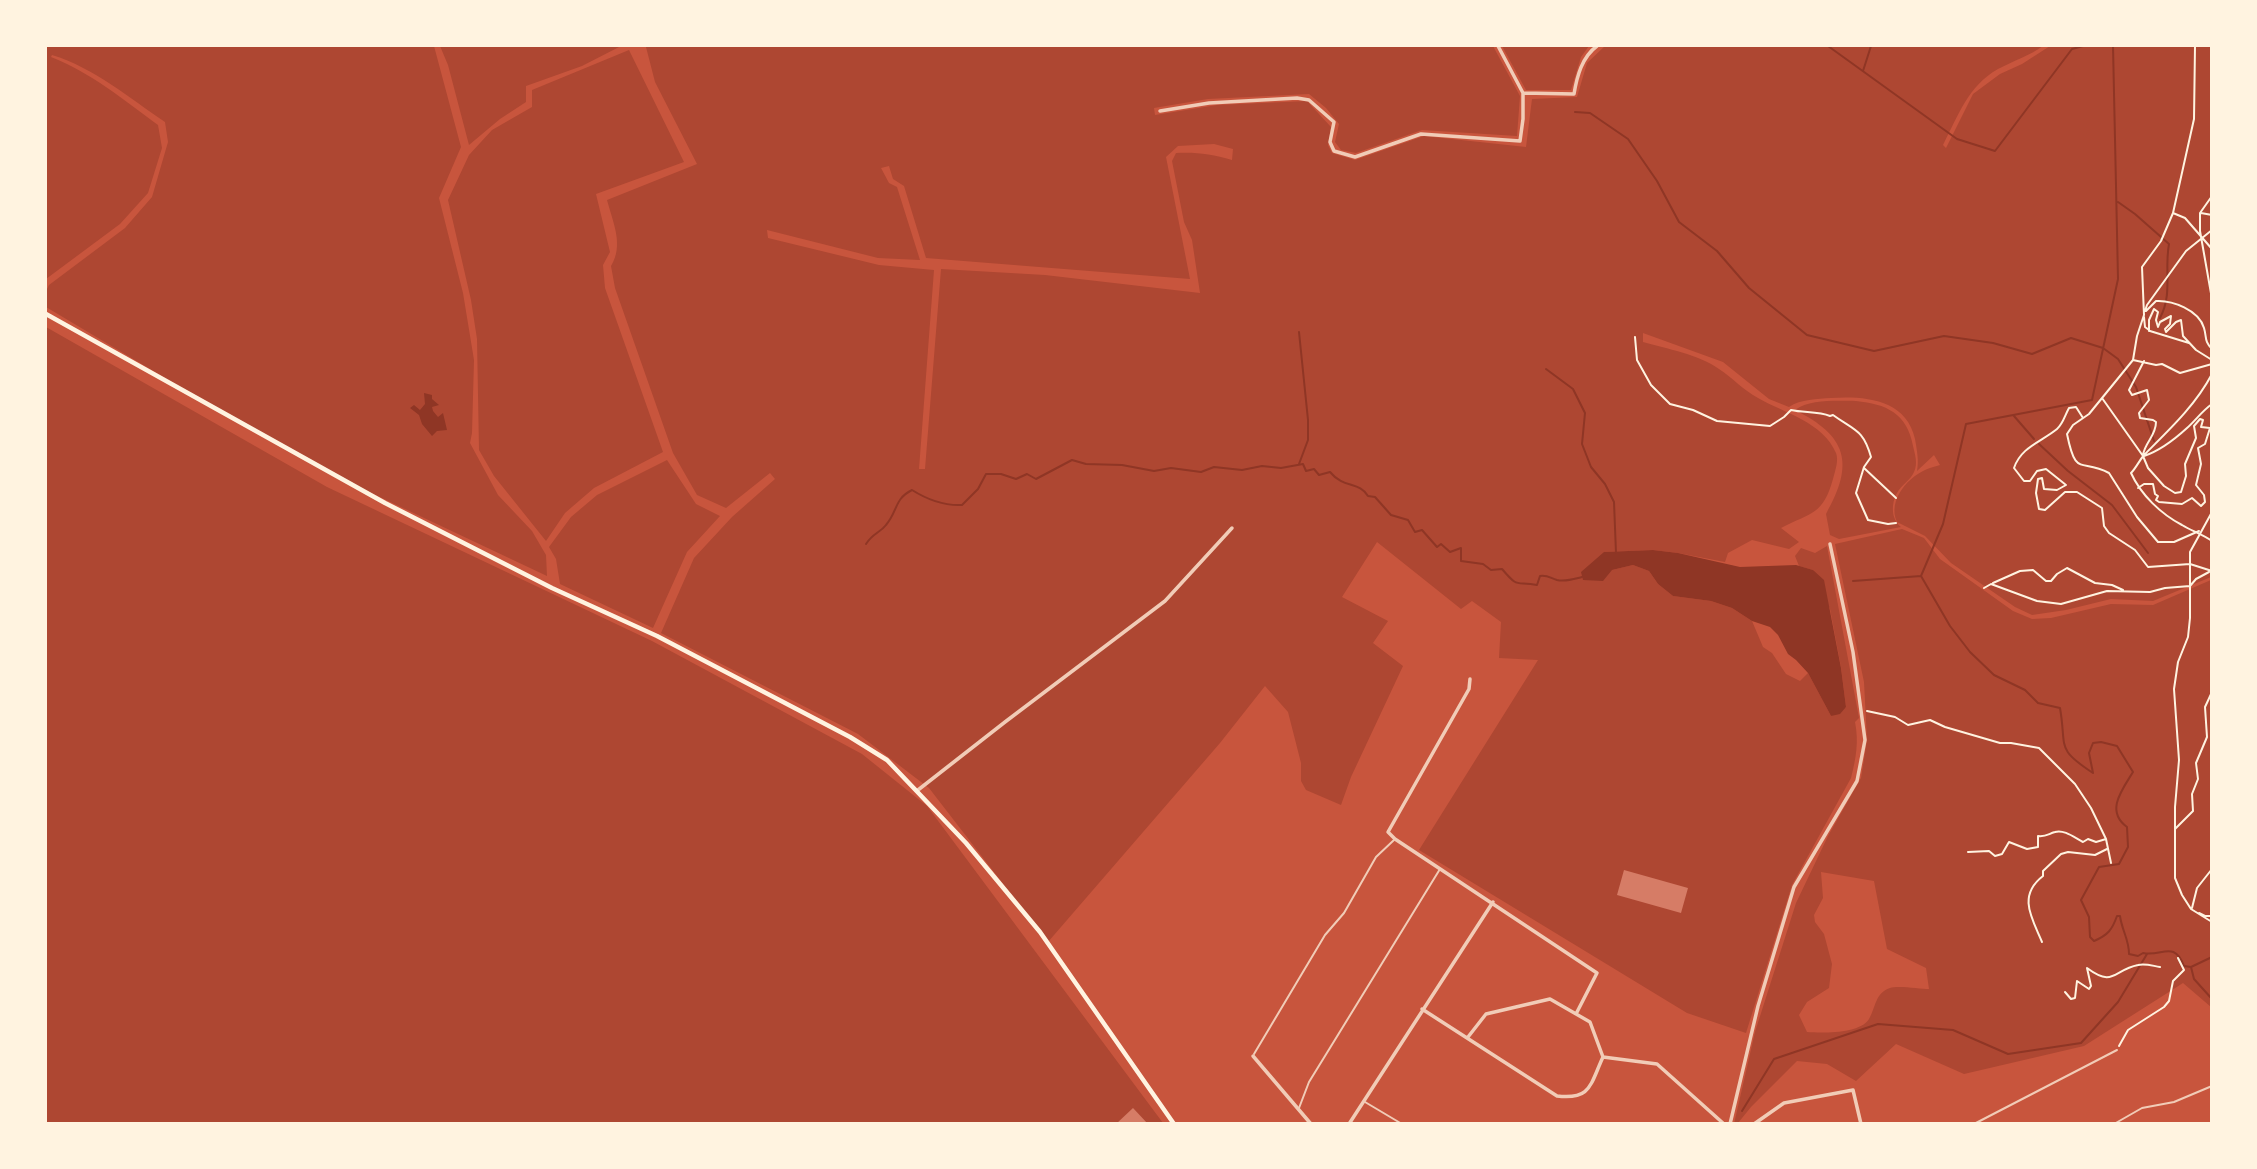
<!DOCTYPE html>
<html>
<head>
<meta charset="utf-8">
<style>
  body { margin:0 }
  #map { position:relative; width:2257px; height:1169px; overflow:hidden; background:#c8553d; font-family:"Golos Text",sans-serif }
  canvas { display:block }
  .frame { position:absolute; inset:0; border:47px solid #fff3e0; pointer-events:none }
</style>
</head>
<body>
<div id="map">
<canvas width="2257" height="1169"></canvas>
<div class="frame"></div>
</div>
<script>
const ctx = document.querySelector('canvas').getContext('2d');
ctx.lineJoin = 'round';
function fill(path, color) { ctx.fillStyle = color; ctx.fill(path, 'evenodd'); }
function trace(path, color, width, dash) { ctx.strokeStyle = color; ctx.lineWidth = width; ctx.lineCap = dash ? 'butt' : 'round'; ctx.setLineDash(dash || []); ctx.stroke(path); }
fill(new Path2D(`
  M 46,46 L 434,46 L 461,147 L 439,198 L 463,293 L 474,360 L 472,433 L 470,443 L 498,495 L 532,531 L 546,555 L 547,576 L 350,483 L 264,437 L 46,307 L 46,291 L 49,285 L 125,228 L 152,197 L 168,142 L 165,122 C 128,97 94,68 52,55 L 51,57 C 90,72 124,100 158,125 L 162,148 L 148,193 L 120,224 L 46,279 Z
  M 440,46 L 621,46 L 582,66 L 526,86 L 526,102 L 500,119 L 469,145 L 448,65 Z
  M 650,46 L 1493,46 L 1520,96 L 1517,136 L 1422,130 L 1356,153 L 1341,150 L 1335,142 L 1339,124 L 1326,108 L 1309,94 L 1208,99 L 1154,108 L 1155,115 L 1217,105 L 1307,101 L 1331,127 L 1328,145 L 1332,153 L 1355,160 L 1424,136 L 1526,147 L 1532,99 L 1577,97 L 1587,63 L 1605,46 L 2043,46 C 2029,56 2013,61 1998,69 C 1968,86 1958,116 1943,145 L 1946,148 L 1973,94 L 2000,74 L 2022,64 L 2050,46 L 2211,46 L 2211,577 L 2153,601 L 2111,599 L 2066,610 L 2032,615 L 2015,607 L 1951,563 L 1925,536 L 1897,522 C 1887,500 1909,475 1930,468 C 1933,467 1937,466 1940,465 L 1934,455 L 1917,471 C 1919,460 1917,451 1915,439 C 1906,399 1865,396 1831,398 C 1817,399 1801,399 1789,407 L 1769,399 L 1723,362 L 1643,333 L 1643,342 C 1667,349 1698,354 1719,369 C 1733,378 1743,390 1758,398 C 1784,413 1823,422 1836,453 C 1839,461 1835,471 1833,479 C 1823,515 1812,512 1781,528 L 1799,542 L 1789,549 L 1752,540 L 1728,553 L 1725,562 L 1678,553 L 1653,550 L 1604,552 L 1612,570 L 1633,565 L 1649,571 L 1658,584 L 1673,596 L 1711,601 L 1732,608 L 1752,621 L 1763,647 L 1772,653 L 1786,674 L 1800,681 L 1808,673 L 1831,716 L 1846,707 L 1841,667 L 1830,609 L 1813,570 L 1799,566 L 1795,556 L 1801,548 L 1815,553 L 1827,546 L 1859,718 L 1855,722 C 1859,742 1856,758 1851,778 L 1792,885 L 1746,1033 L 1687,1013 L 1419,850 L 1538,660 L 1499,658 L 1501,622 L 1472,601 L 1461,609 L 1377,542 L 1342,597 L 1388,621 L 1373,643 L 1403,666 L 1351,777 L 1341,805 L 1306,790 L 1301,781 L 1301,763 L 1288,712 L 1265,686 L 1220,743 L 1048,942 L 929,788 L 858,734 L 661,633 L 694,558 L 732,517 L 775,479 L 770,473 L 726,508 L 697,495 L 673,453 L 615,288 L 611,266 C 624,245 613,223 607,200 L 697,164 L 655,82 L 646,47 ZM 1214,144 L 1233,149 L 1232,160 C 1212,154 1196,152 1176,153 L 1172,161 L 1184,222 L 1192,240 L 1200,293 L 1045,275 L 941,269 L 925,469 L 919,469 L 934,270 L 879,265 L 768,238 L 767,230 L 878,258 L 920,260 L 897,187 L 889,183 L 881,168 L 889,166 L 893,179 L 904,186 L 926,258 L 1190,279 L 1166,157 L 1178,146 Z
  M 1502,46 L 1589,46 L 1581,57 L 1571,90 L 1526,90 Z
  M 629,50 L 684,162 L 596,194 L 610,252 L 603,265 L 605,288 L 663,452 L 594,488 L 565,513 L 546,541 L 494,476 L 479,450 L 477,339 L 471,300 L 448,200 L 469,155 L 492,130 L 532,107 L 532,90 Z
  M 46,327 L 327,487 L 652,641 L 862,754 L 927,806 L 1163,1123 L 46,1123 Z
  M 1856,401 C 1886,404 1907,413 1913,446 C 1915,455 1918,463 1914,472 C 1911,480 1901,485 1897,493 C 1891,504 1891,519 1901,527 L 1839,539 L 1830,535 L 1826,514 C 1855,463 1847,436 1795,410 C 1810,399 1837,401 1856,401 Z
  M 667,460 L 696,504 L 720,516 L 687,552 L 653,628 L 560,584 L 556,559 L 549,547 L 571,517 L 597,495 Z
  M 1902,529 L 1924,538 L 1940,559 L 2013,611 L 2032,619 L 2051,618 L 2111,604 L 2153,605 L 2211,580 L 2211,1007 L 2183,983 L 2084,1046 L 1964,1074 L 1896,1044 L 1856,1081 L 1827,1064 L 1797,1061 L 1751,1107 L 1738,1123 L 1734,1124 L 1755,1032 L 1796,903 L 1828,836 L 1861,778 L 1867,740 L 1864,682 L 1835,544 ZM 1821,872 L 1874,881 L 1887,949 L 1926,968 L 1929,989 C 1920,989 1898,985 1890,988 C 1875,993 1876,1007 1869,1019 C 1860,1034 1822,1033 1807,1032 L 1799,1015 L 1807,1002 L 1829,988 L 1832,964 L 1824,934 L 1815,922 L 1814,915 L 1823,898 Z`), '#ae4732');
fill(new Path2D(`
  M 424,393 L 432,395 L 432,399 L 439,405 L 432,407 L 433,411 L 438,417 L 443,413 L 447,430 L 437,431 L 432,436 L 422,424 L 419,415 L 410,408 L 414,405 L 420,410 L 425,404 Z
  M 1653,550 L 1678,553 L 1740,567 L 1796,565 L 1813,570 L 1824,580 L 1841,668 L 1846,707 L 1840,714 L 1831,716 L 1808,673 L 1796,660 L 1788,654 L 1778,635 L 1770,627 L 1752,621 L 1732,608 L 1711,601 L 1673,596 L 1658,584 L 1649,571 L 1633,565 L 1612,570 L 1603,581 L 1583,580 L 1581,572 L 1604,552 Z`), '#8f3625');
trace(new Path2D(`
  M 1828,46 L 1957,139 L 1995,151 L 2072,49 L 2083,46
  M 2113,46 L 2118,279 L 2092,400 L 1966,424 L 1943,524 L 1921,576 L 1950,626 L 1970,652 L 1994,675 L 2025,690 L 2038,703 L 2060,708 C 2067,748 2055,748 2093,773 L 2089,753 L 2093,743 L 2101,742 L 2117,746 L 2133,772 C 2122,790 2105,811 2127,827 L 2128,847 L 2119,864 L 2099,867 L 2081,900 L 2089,917 L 2090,937 L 2094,941 C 2108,935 2112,930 2117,916 L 2120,916 C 2122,931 2129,939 2129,954 L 2138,956 L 2143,953 C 2162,957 2174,940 2184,966 L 2191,967 L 2194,979 L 2212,999
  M 1863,71 L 1871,46
  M 1575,112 L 1590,113 L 1628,139 L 1657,181 L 1679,222 L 1717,251 L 1749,288 L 1807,335 L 1874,351 L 1944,336 L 1993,343 L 2032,354 L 2071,338 L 2103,348 L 2118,359 L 2136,387 L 2154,441
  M 2118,202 L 2135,214 L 2169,244 C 2164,270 2173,294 2160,318
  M 1546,369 L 1573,389 L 1585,413 L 1582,444 L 1591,467 L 1605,484 L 1614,502 L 1616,553
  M 2014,416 L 2034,439
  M 2039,444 L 2068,471 L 2112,505 L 2148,553
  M 1299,464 L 1308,440 L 1308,420 L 1299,332
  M 866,544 C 873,533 880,533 886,525 C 898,511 894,499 912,490 C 928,500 944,506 962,505 L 978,489 L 986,474 L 1001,474 L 1016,479 L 1027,474 L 1036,479 L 1072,460 L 1086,464 L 1122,465 L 1154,471 L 1171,468 L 1201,472 L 1214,467 L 1242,470 L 1262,466 L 1281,468 L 1303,464 L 1306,471 L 1314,469 L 1319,475 L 1330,472 C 1344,489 1359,481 1368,496 L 1375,497 L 1391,515 L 1408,520 L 1415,532 L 1422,530 L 1437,547 L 1441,544 L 1450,552 L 1461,548 L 1461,561 L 1483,564 L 1491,570 L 1502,569 C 1519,589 1515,581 1537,585 L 1540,576 C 1548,575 1550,578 1557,580 C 1566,582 1574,579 1582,577
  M 1853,581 L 1921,576
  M 2191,967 L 2212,957
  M 1742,1111 L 1774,1059 L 1878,1024 L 1953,1030 L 2008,1054 L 2081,1043 L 2118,1002 L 2147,954`), '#8f3625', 2);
fill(new Path2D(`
  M 1624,870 L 1688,888 L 1681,913 L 1617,895 Z
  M 1133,1108 L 1148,1124 L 1116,1124 Z`), '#d67c66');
trace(new Path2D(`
  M 2195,46 L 2194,119 L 2173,213 L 2161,241 L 2142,267 L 2144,315 L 2137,336 L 2133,360 L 2089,414 L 2073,425 L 2067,434 C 2076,478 2080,458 2109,473 L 2137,517 L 2158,542 L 2174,542 L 2199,531
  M 2212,196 L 2200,213 L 2200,231 L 2212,299
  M 2173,213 L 2185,218 L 2212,249
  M 2201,213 L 2212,215
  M 2145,311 L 2147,305 L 2186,251 L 2212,230
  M 2146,311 L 2156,301 C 2172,300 2199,310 2204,328 C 2207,338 2204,341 2212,349
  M 2144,317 L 2145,327 L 2149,330
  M 2149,331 L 2149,320 L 2154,309 L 2158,312 L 2156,320 L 2158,327 L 2160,322 L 2171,316 L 2170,324 L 2165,329 L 2166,332 L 2176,322 L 2181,320 L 2183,336 L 2196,350 L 2212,360
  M 2150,331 L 2189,343
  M 1635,337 L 1637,360 L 1651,385 L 1670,404 L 1693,410 L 1717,421 L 1770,426 L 1784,417 L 1791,410 C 1804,413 1818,411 1830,416 L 1833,415 C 1855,431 1863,429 1871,457 L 1864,467 L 1856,493 L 1868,520 L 1888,524 L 1896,523
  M 2133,360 L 2156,365 L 2162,364 L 2180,373 L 2212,364
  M 2212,374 C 2195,406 2169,430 2144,455 C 2139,461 2136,468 2131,473 C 2141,495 2161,514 2182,525 C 2192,531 2202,534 2212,541
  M 2102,398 L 2143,456 L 2148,468 L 2164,486 L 2175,493 L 2181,492 L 2186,476 L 2185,464 L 2196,438 L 2194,426 L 2200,419 L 2203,420 L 2201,427 L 2210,428 L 2205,444 L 2198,448 L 2201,464 L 2196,485 L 2204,495 L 2205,502 L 2201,506 L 2192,498 L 2182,504 L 2159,502 L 2156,500 L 2158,496 L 2155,494 L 2153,484 L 2144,484 L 2138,488
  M 2083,418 L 2076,407 L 2069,408 C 2065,415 2063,424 2057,429 C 2041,442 2021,447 2014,468 L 2024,481 L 2030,481 L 2037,471 L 2046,469 L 2066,485 L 2057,490 L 2044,489 L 2042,478 L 2038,479 L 2036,493 L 2039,509 L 2045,510 L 2065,492 L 2077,492 L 2102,508 L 2104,526 L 2109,533 L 2135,550 L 2148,567 L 2190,564 L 2212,571
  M 2143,455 C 2145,442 2156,436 2156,422 L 2153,420 L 2140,418 L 2139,413 L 2149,400 L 2147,390 L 2132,395 L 2129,390 L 2144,361
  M 2144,456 C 2159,451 2175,439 2187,428 C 2196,420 2202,411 2212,404
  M 1864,468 L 1896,498
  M 2212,512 L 2190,552 L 2190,618 L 2188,637 L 2178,662 L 2174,689 L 2179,760 L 2175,807 L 2175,878 L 2182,895 L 2191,909 L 2212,922
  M 1993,583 L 2020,571 L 2033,570 L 2046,581 L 2051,581 L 2057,574 L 2067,568 L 2095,583 L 2112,585 L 2123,590
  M 1984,588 L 1991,584 L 2037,601 L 2061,604 L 2107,591 L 2150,592 L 2165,588 L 2190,586 L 2196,579 L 2209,572
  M 1867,711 L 1895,717 L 1908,725 L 1930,720 L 1945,727 L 2000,743 L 2011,743 L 2039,748 L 2075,784 L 2091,808 L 2106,839 L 2111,863
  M 2175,829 L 2193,811 L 2192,794 L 2198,779 L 2196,763 L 2207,737 L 2205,707 L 2212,692
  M 1968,852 L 1989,851 L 1995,856 L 2002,854 L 2009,842 L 2027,849 L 2038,847 L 2038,836 C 2046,837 2048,834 2055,832 C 2064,829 2075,838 2083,842 L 2088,839 L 2096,842 L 2106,839
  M 2192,908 L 2197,888 L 2212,869
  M 2199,913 L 2205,916 L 2212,916
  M 2042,942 C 2032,918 2017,896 2043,876 L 2043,871 L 2061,854 L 2068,852 L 2095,855 L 2107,849
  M 2065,992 L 2071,999 L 2075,998 L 2077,981 L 2089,989 L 2091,986 L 2087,968 C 2114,988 2113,970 2138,965 C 2145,963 2153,966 2160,967
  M 2119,1046 L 2128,1030 L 2164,1007 L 2169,1001 L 2173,981 L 2184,970 L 2178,958`), '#fff3e0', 2);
trace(new Path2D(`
  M 1254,1054 L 1325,935 L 1344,913 L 1376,857 L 1394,840
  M 1365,1102 L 1402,1124
  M 1299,1108 L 1309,1082 L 1440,869
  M 1974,1124 L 2117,1050
  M 2114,1124 L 2142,1108 L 2174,1102 L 2212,1086`), '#f1ccb7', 2);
trace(new Path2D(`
  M 1523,93 L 1574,94 C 1577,76 1582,57 1597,46
  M 1160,111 L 1209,103 L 1297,98 L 1309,100 L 1334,122 L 1330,142 L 1334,151 L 1355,157 L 1421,134 L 1520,141 L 1523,119 L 1523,93 L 1498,46
  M 1470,679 L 1469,689 L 1388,832 L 1395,839 L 1597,973 L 1576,1014
  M 918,790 L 1005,722 L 1165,601 L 1232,528
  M 1422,1009 L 1557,1096 C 1591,1100 1590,1085 1603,1057
  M 1468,1037 L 1486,1014 L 1550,999 L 1590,1022 L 1603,1057
  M 1253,1056 L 1311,1124
  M 1603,1057 L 1657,1064 L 1724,1124
  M 1349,1124 L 1493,902
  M 1730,1124 L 1758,1006 L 1794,887 L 1857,781 L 1865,740 L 1853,652 L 1830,544
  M 1754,1124 L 1784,1103 L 1853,1090 L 1861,1124`), '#f1ccb7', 3.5);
trace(new Path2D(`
  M 46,314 L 385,503 L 552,588 L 657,636 L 850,737 L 887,760 L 966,843 L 1040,932 L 1174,1124`), '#fff3e0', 4.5);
</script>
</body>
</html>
